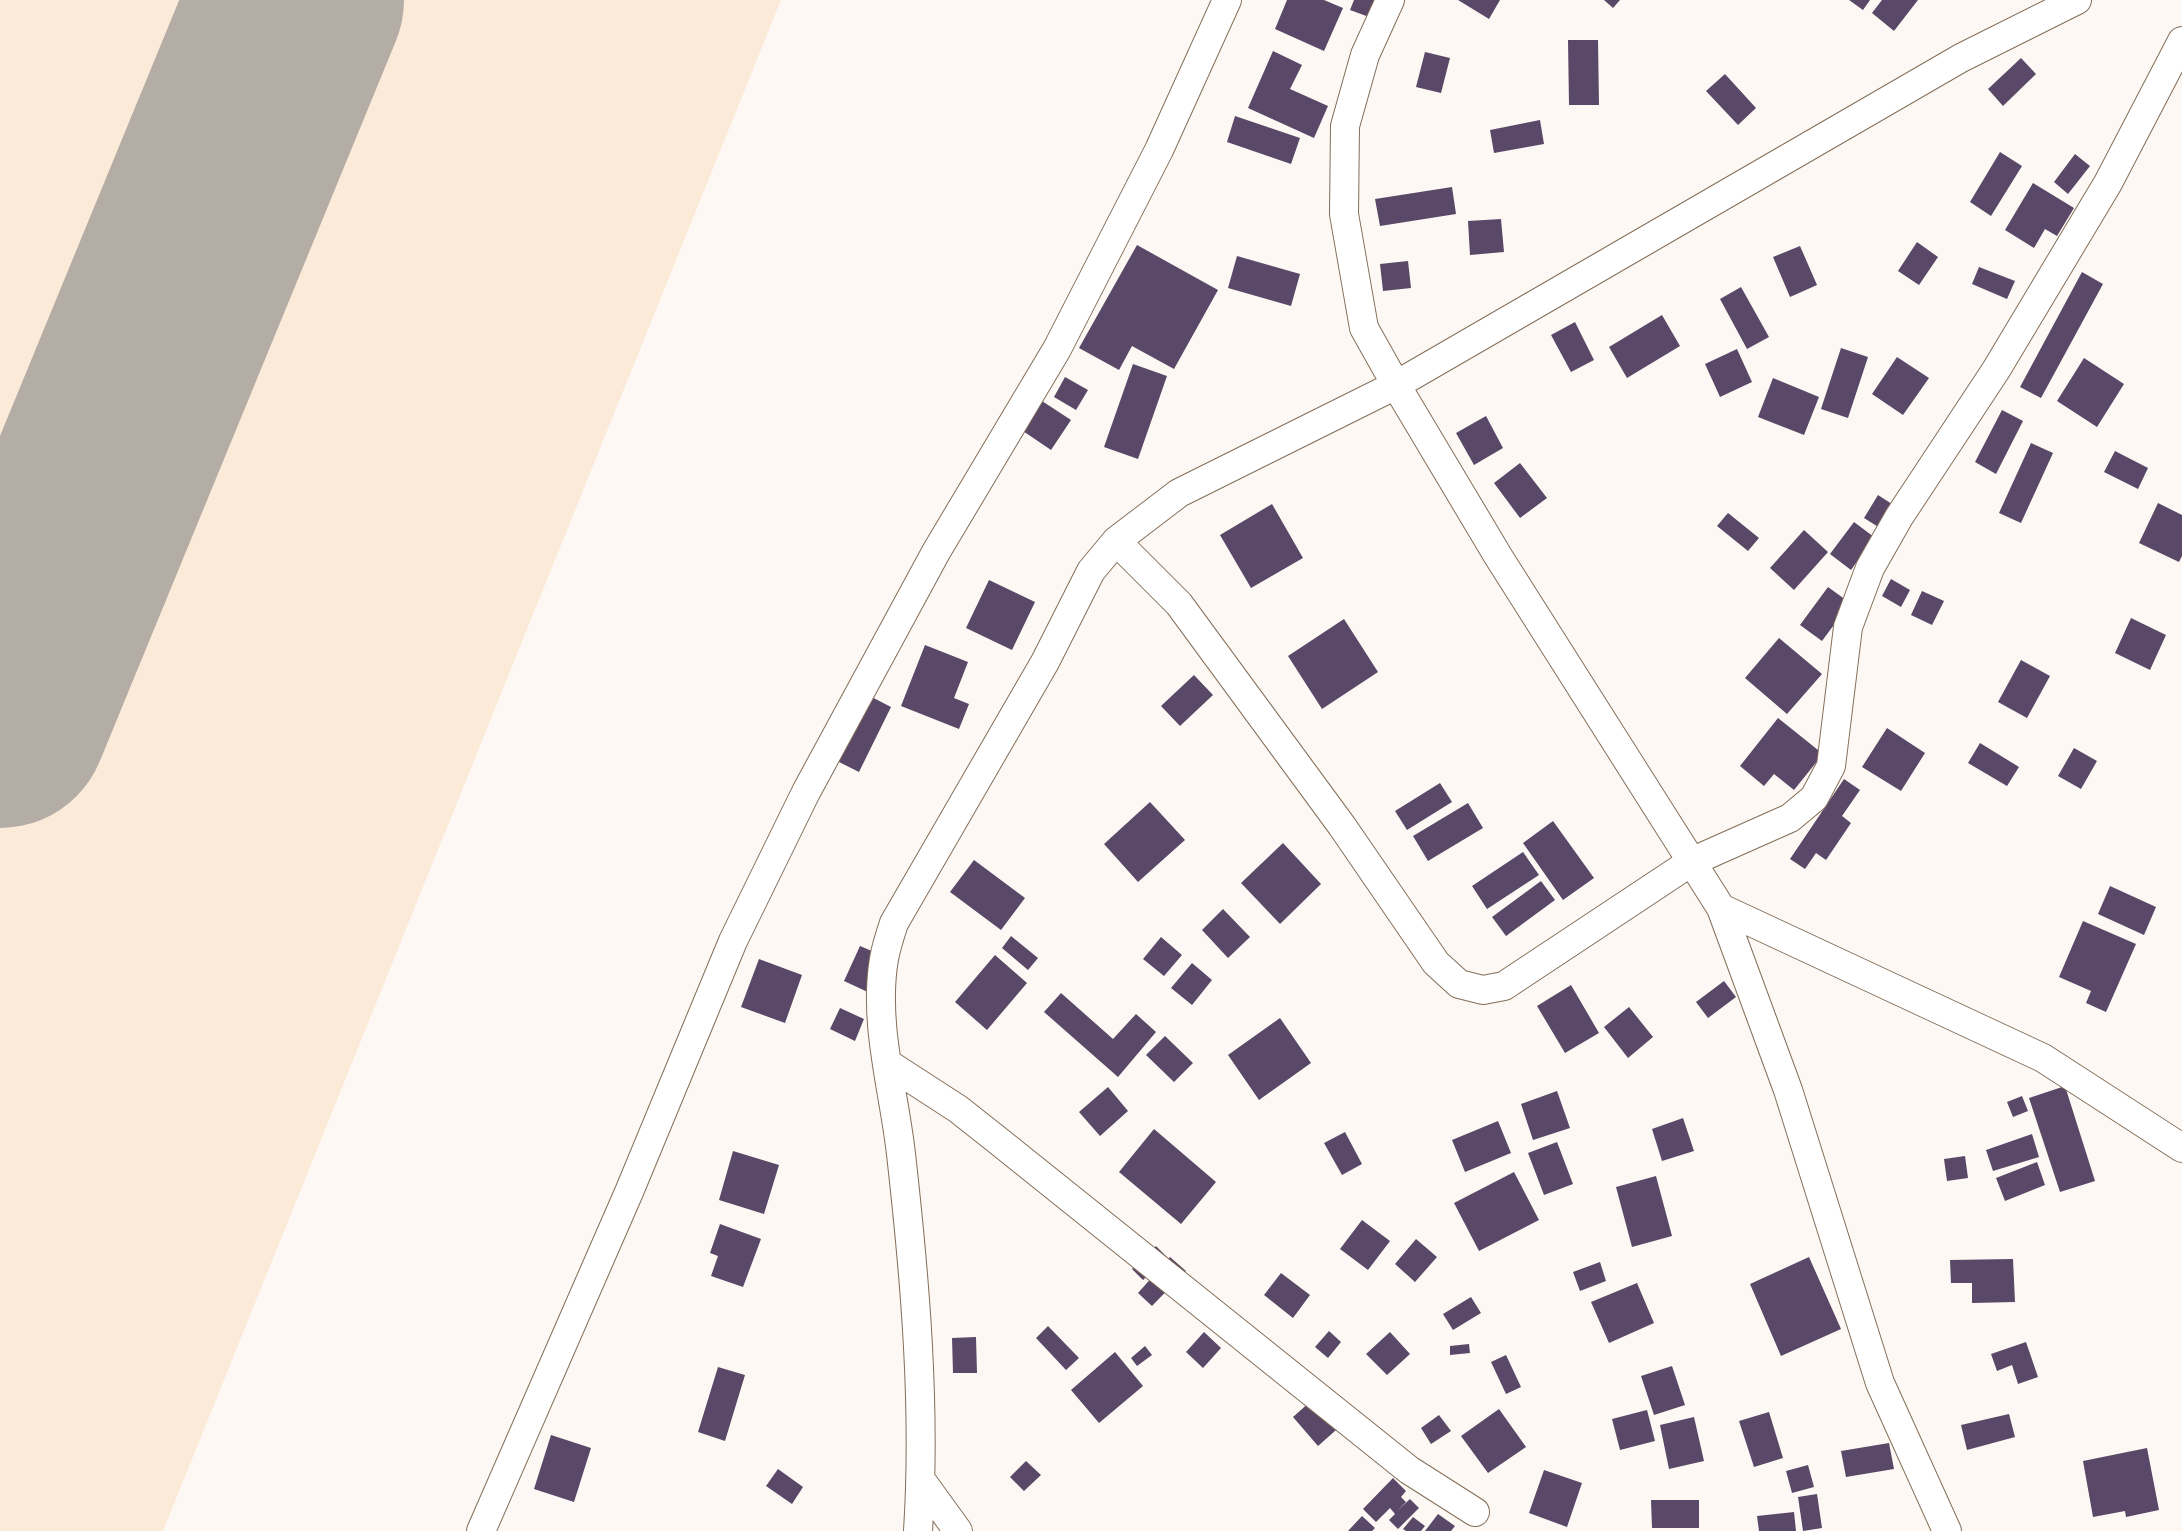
<!DOCTYPE html>
<html>
<head>
<meta charset="utf-8">
<style>
  body { margin:0 }
  canvas { display:block; background:#fdf8f3 }
</style>
</head>
<body>
<canvas width="2182" height="1531"></canvas>
<script>
const ctx = document.querySelector('canvas').getContext('2d');
ctx.lineJoin = 'round';
function fill(path, color) { ctx.fillStyle = color; ctx.fill(path, 'evenodd'); }
function trace(path, color, width, dash) { ctx.strokeStyle = color; ctx.lineWidth = width; ctx.lineCap = dash ? 'butt' : 'round'; ctx.setLineDash(dash || []); ctx.stroke(path); }
fill(new Path2D(`
  M 0,0 L 781,0 L 163,1531 L 0,1531 Z`), '#fcead8');
trace(new Path2D(`
  M 0,720 L 296,0`), '#b3ada6', 216);
fill(new Path2D(`
  M 1287,0 L 1324,0 L 1343,8 L 1324,51 L 1275,29 Z
  M 1354,0 L 1384,0 L 1380,21 L 1350,10 Z
  M 1458,0 L 1500,0 L 1489,19 Z
  M 1604,0 L 1620,0 L 1613,8 Z
  M 1849,0 L 1870,0 L 1863,10 Z
  M 1882,0 L 1918,0 L 1894,31 L 1872,13 Z
  M 1568,40 L 1598,40 L 1599,105 L 1569,105 Z
  M 1273,51 L 1302,65 L 1290,89 L 1328,106 L 1314,138 L 1248,108 Z
  M 1425,52 L 1450,58 L 1441,93 L 1416,87 Z
  M 2021,58 L 2036,74 L 2003,106 L 1988,89 Z
  M 1725,74 L 1756,108 L 1738,125 L 1706,91 Z
  M 1235,116 L 1300,138 L 1291,164 L 1227,142 Z
  M 1540,120 L 1544,144 L 1494,153 L 1490,130 Z
  M 2000,152 L 2022,166 L 1991,216 L 1970,202 Z
  M 2075,154 L 2090,166 L 2068,194 L 2054,182 Z
  M 2033,183 L 2074,208 L 2057,236 L 2045,229 L 2034,248 L 2005,230 Z
  M 1452,187 L 1456,214 L 1380,226 L 1375,199 Z
  M 1501,219 L 1504,252 L 1470,255 L 1468,221 Z
  M 1917,242 L 1938,257 L 1919,285 L 1898,271 Z
  M 1137,245 L 1218,290 L 1174,369 L 1132,346 L 1119,370 L 1079,348 Z
  M 1800,246 L 1817,285 L 1790,297 L 1773,257 Z
  M 1237,256 L 1300,274 L 1291,306 L 1228,288 Z
  M 1408,261 L 1411,288 L 1383,291 L 1380,264 Z
  M 1979,267 L 2015,281 L 2007,299 L 1972,284 Z
  M 2082,272 L 2103,284 L 2041,398 L 2020,387 Z
  M 1741,287 L 1769,337 L 1747,349 L 1720,299 Z
  M 1662,315 L 1680,346 L 1627,378 L 1609,347 Z
  M 1575,322 L 1594,360 L 1571,372 L 1551,335 Z
  M 1841,348 L 1868,357 L 1848,418 L 1821,409 Z
  M 1737,349 L 1752,382 L 1720,397 L 1705,364 Z
  M 1897,357 L 1929,378 L 1903,415 L 1872,394 Z
  M 2084,358 L 2124,384 L 2097,427 L 2057,401 Z
  M 1133,364 L 1167,376 L 1138,459 L 1104,447 Z
  M 1065,377 L 1088,390 L 1076,410 L 1054,397 Z
  M 1773,378 L 1819,397 L 1804,435 L 1758,417 Z
  M 1042,401 L 1071,420 L 1051,450 L 1023,431 Z
  M 2002,410 L 2023,421 L 1996,474 L 1975,462 Z
  M 1486,416 L 1503,448 L 1474,465 L 1456,433 Z
  M 2031,443 L 2053,453 L 2021,523 L 1999,513 Z
  M 2115,451 L 2148,468 L 2138,489 L 2104,472 Z
  M 1520,463 L 1547,498 L 1520,518 L 1494,483 Z
  M 1878,495 L 1895,506 L 1880,528 L 1864,518 Z
  M 2158,503 L 2182,515 L 2182,556 L 2179,562 L 2139,543 Z
  M 1272,504 L 1303,558 L 1251,588 L 1220,535 Z
  M 1728,513 L 1759,538 L 1748,551 L 1717,526 Z
  M 1854,522 L 1874,537 L 1851,570 L 1830,554 Z
  M 1804,530 L 1828,552 L 1794,590 L 1770,568 Z
  M 1891,579 L 1910,590 L 1901,607 L 1882,596 Z
  M 989,580 L 1035,602 L 1012,650 L 966,628 Z
  M 1828,587 L 1850,603 L 1822,641 L 1800,625 Z
  M 1922,591 L 1944,601 L 1932,625 L 1911,615 Z
  M 2131,618 L 2166,635 L 2150,670 L 2115,653 Z
  M 1344,619 L 1378,672 L 1322,709 L 1288,656 Z
  M 1779,638 L 1822,674 L 1787,714 L 1745,678 Z
  M 925,645 L 968,662 L 954,698 L 969,704 L 959,729 L 901,706 Z
  M 2021,660 L 2050,676 L 2027,718 L 1998,702 Z
  M 1194,675 L 1213,695 L 1180,726 L 1161,706 Z
  M 860,691 L 891,707 L 859,772 L 827,756 Z
  M 1778,718 L 1823,754 L 1794,790 L 1774,774 L 1764,786 L 1740,766 Z
  M 1887,728 L 1925,753 L 1901,791 L 1862,767 Z
  M 1980,743 L 2019,767 L 2007,786 L 1968,763 Z
  M 2074,748 L 2097,761 L 2081,789 L 2058,776 Z
  M 1844,779 L 1860,790 L 1842,816 L 1851,823 L 1826,860 L 1816,853 L 1805,869 L 1790,859 Z
  M 1440,783 L 1452,802 L 1407,830 L 1395,811 Z
  M 1150,802 L 1185,840 L 1138,882 L 1104,844 Z
  M 1468,803 L 1483,828 L 1428,861 L 1413,836 Z
  M 1553,821 L 1594,878 L 1563,900 L 1523,843 Z
  M 1283,843 L 1321,884 L 1280,924 L 1241,883 Z
  M 1523,852 L 1539,875 L 1487,909 L 1472,886 Z
  M 974,860 L 1025,898 L 1001,930 L 950,892 Z
  M 1541,881 L 1555,900 L 1506,936 L 1492,917 Z
  M 2110,886 L 2156,907 L 2144,935 L 2098,914 Z
  M 1223,909 L 1250,937 L 1228,958 L 1202,930 Z
  M 2083,921 L 2136,944 L 2106,1012 L 2086,1003 L 2091,991 L 2059,977 Z
  M 1011,936 L 1038,958 L 1028,970 L 1002,948 Z
  M 1161,937 L 1182,955 L 1164,976 L 1143,959 Z
  M 860,946 L 886,957 L 870,993 L 844,981 Z
  M 995,955 L 1027,983 L 987,1030 L 955,1002 Z
  M 759,959 L 802,975 L 785,1023 L 741,1007 Z
  M 1192,963 L 1212,980 L 1192,1005 L 1171,988 Z
  M 1724,981 L 1736,997 L 1708,1018 L 1696,1002 Z
  M 1571,985 L 1599,1033 L 1565,1053 L 1537,1006 Z
  M 1061,993 L 1113,1039 L 1136,1014 L 1156,1032 L 1118,1077 L 1044,1012 Z
  M 1629,1007 L 1653,1037 L 1628,1058 L 1604,1027 Z
  M 840,1008 L 864,1019 L 855,1041 L 830,1029 Z
  M 1280,1018 L 1311,1063 L 1259,1100 L 1228,1055 Z
  M 1165,1036 L 1193,1063 L 1174,1082 L 1146,1055 Z
  M 2065,1086 L 2095,1181 L 2060,1192 L 2029,1098 Z
  M 1108,1087 L 1128,1111 L 1100,1136 L 1079,1112 Z
  M 1557,1091 L 1570,1128 L 1533,1140 L 1521,1104 Z
  M 2022,1096 L 2028,1111 L 2013,1117 L 2007,1102 Z
  M 1683,1118 L 1694,1151 L 1662,1161 L 1652,1129 Z
  M 1498,1121 L 1511,1153 L 1465,1172 L 1452,1140 Z
  M 1154,1129 L 1216,1182 L 1181,1224 L 1119,1172 Z
  M 1345,1132 L 1362,1164 L 1342,1175 L 1324,1143 Z
  M 2032,1134 L 2039,1157 L 1993,1171 L 1986,1150 Z
  M 1557,1142 L 1573,1184 L 1544,1195 L 1528,1153 Z
  M 733,1151 L 779,1165 L 764,1214 L 719,1200 Z
  M 1965,1156 L 1968,1178 L 1947,1181 L 1944,1159 Z
  M 2037,1162 L 2045,1185 L 2005,1201 L 1996,1178 Z
  M 1514,1172 L 1539,1220 L 1479,1251 L 1454,1203 Z
  M 1656,1176 L 1672,1236 L 1632,1247 L 1616,1187 Z
  M 1362,1220 L 1390,1241 L 1368,1270 L 1340,1249 Z
  M 720,1224 L 761,1239 L 743,1287 L 711,1276 L 718,1256 L 710,1253 Z
  M 1416,1239 L 1437,1257 L 1415,1282 L 1395,1264 Z
  M 1156,1246 L 1167,1257 L 1143,1280 L 1132,1269 Z
  M 1170,1257 L 1186,1271 L 1152,1306 L 1138,1293 Z
  M 1809,1257 L 1841,1329 L 1781,1356 L 1750,1284 Z
  M 2013,1259 L 2015,1302 L 1972,1303 L 1972,1283 L 1951,1283 L 1950,1260 Z
  M 1600,1262 L 1606,1281 L 1580,1291 L 1573,1272 Z
  M 1281,1273 L 1310,1295 L 1293,1318 L 1264,1295 Z
  M 1637,1283 L 1654,1323 L 1609,1343 L 1591,1302 Z
  M 1471,1297 L 1481,1313 L 1453,1330 L 1443,1314 Z
  M 1048,1326 L 1079,1358 L 1066,1370 L 1036,1338 Z
  M 1329,1331 L 1341,1342 L 1328,1358 L 1315,1347 Z
  M 1204,1332 L 1221,1348 L 1203,1368 L 1186,1352 Z
  M 1390,1332 L 1410,1354 L 1387,1375 L 1366,1354 Z
  M 976,1337 L 977,1373 L 953,1373 L 952,1338 Z
  M 2026,1342 L 2038,1377 L 2018,1384 L 2012,1365 L 1997,1371 L 1991,1354 Z
  M 1469,1344 L 1470,1353 L 1450,1355 L 1450,1346 Z
  M 1145,1346 L 1152,1355 L 1137,1366 L 1131,1358 Z
  M 1115,1352 L 1143,1386 L 1099,1423 L 1071,1390 Z
  M 1506,1355 L 1521,1387 L 1506,1394 L 1491,1362 Z
  M 1672,1366 L 1685,1405 L 1654,1415 L 1641,1376 Z
  M 718,1367 L 745,1375 L 725,1441 L 698,1432 Z
  M 1319,1394 L 1344,1423 L 1318,1446 L 1293,1417 Z
  M 1499,1409 L 1526,1447 L 1488,1473 L 1461,1436 Z
  M 1647,1410 L 1655,1441 L 1620,1450 L 1612,1419 Z
  M 1769,1412 L 1783,1458 L 1754,1467 L 1739,1421 Z
  M 2009,1414 L 2015,1437 L 1967,1450 L 1961,1425 Z
  M 1439,1415 L 1451,1431 L 1431,1444 L 1421,1428 Z
  M 1694,1417 L 1704,1461 L 1669,1469 L 1660,1425 Z
  M 551,1435 L 591,1448 L 574,1502 L 534,1489 Z
  M 1889,1443 L 1894,1469 L 1846,1477 L 1841,1451 Z
  M 2147,1448 L 2159,1510 L 2126,1517 L 2125,1511 L 2093,1517 L 2083,1461 Z
  M 1026,1461 L 1041,1475 L 1024,1491 L 1010,1477 Z
  M 1808,1465 L 1814,1487 L 1792,1493 L 1786,1471 Z
  M 778,1469 L 803,1487 L 792,1504 L 766,1486 Z
  M 1544,1470 L 1582,1483 L 1567,1527 L 1529,1513 Z
  M 1393,1478 L 1406,1491 L 1401,1497 L 1406,1502 L 1397,1511 L 1410,1499 L 1419,1508 L 1398,1529 L 1389,1520 L 1395,1514 L 1390,1508 L 1376,1522 L 1363,1509 Z
  M 1817,1494 L 1822,1528 L 1803,1531 L 1798,1497 Z
  M 1651,1500 L 1699,1500 L 1699,1528 L 1652,1528 Z
  M 1794,1512 L 1796,1531 L 1759,1531 L 1757,1516 Z
  M 1438,1514 L 1455,1526 L 1451,1531 L 1425,1531 Z
  M 1362,1516 L 1375,1528 L 1372,1531 L 1348,1531 Z
  M 1413,1517 L 1425,1526 L 1421,1531 L 1406,1531 L 1403,1529 Z`), '#594867');
const street = new Path2D(`
  M 1390,0 L 1365,55 L 1345,126 L 1344,214 L 1364,328 L 1396,385 L 1498,556 L 1721,908 L 1788,1090 L 1880,1383 L 1947,1531
  M 1116,541 L 1179,604 L 1342,826 L 1436,963 L 1459,984 L 1483,990 L 1504,986 L 1691,862 L 1790,818 L 1814,798 L 1831,766 L 1848,627 L 1870,568 L 1899,517 L 1996,370 L 2108,183 L 2182,41
  M 1721,908 L 2043,1058 L 2182,1148
  M 887,1063 L 958,1109 L 996,1139 L 1409,1470 L 1475,1512
  M 921,1480 L 958,1531
  M 481,1531 L 629,1192 L 733,941 L 806,792 L 936,552 L 1057,349 L 1159,150 L 1227,0
  M 918,1531 C 926,1406 915,1278 901,1154 C 894,1091 873,1023 884,959 C 886,947 890,935 894,923 L 1045,662 L 1091,571 L 1116,541 L 1179,493 L 1396,385 L 1961,58 L 2077,0`);
trace(street, '#846e59', 30);
trace(street, '#fff', 28);
</script>
</body>
</html>
